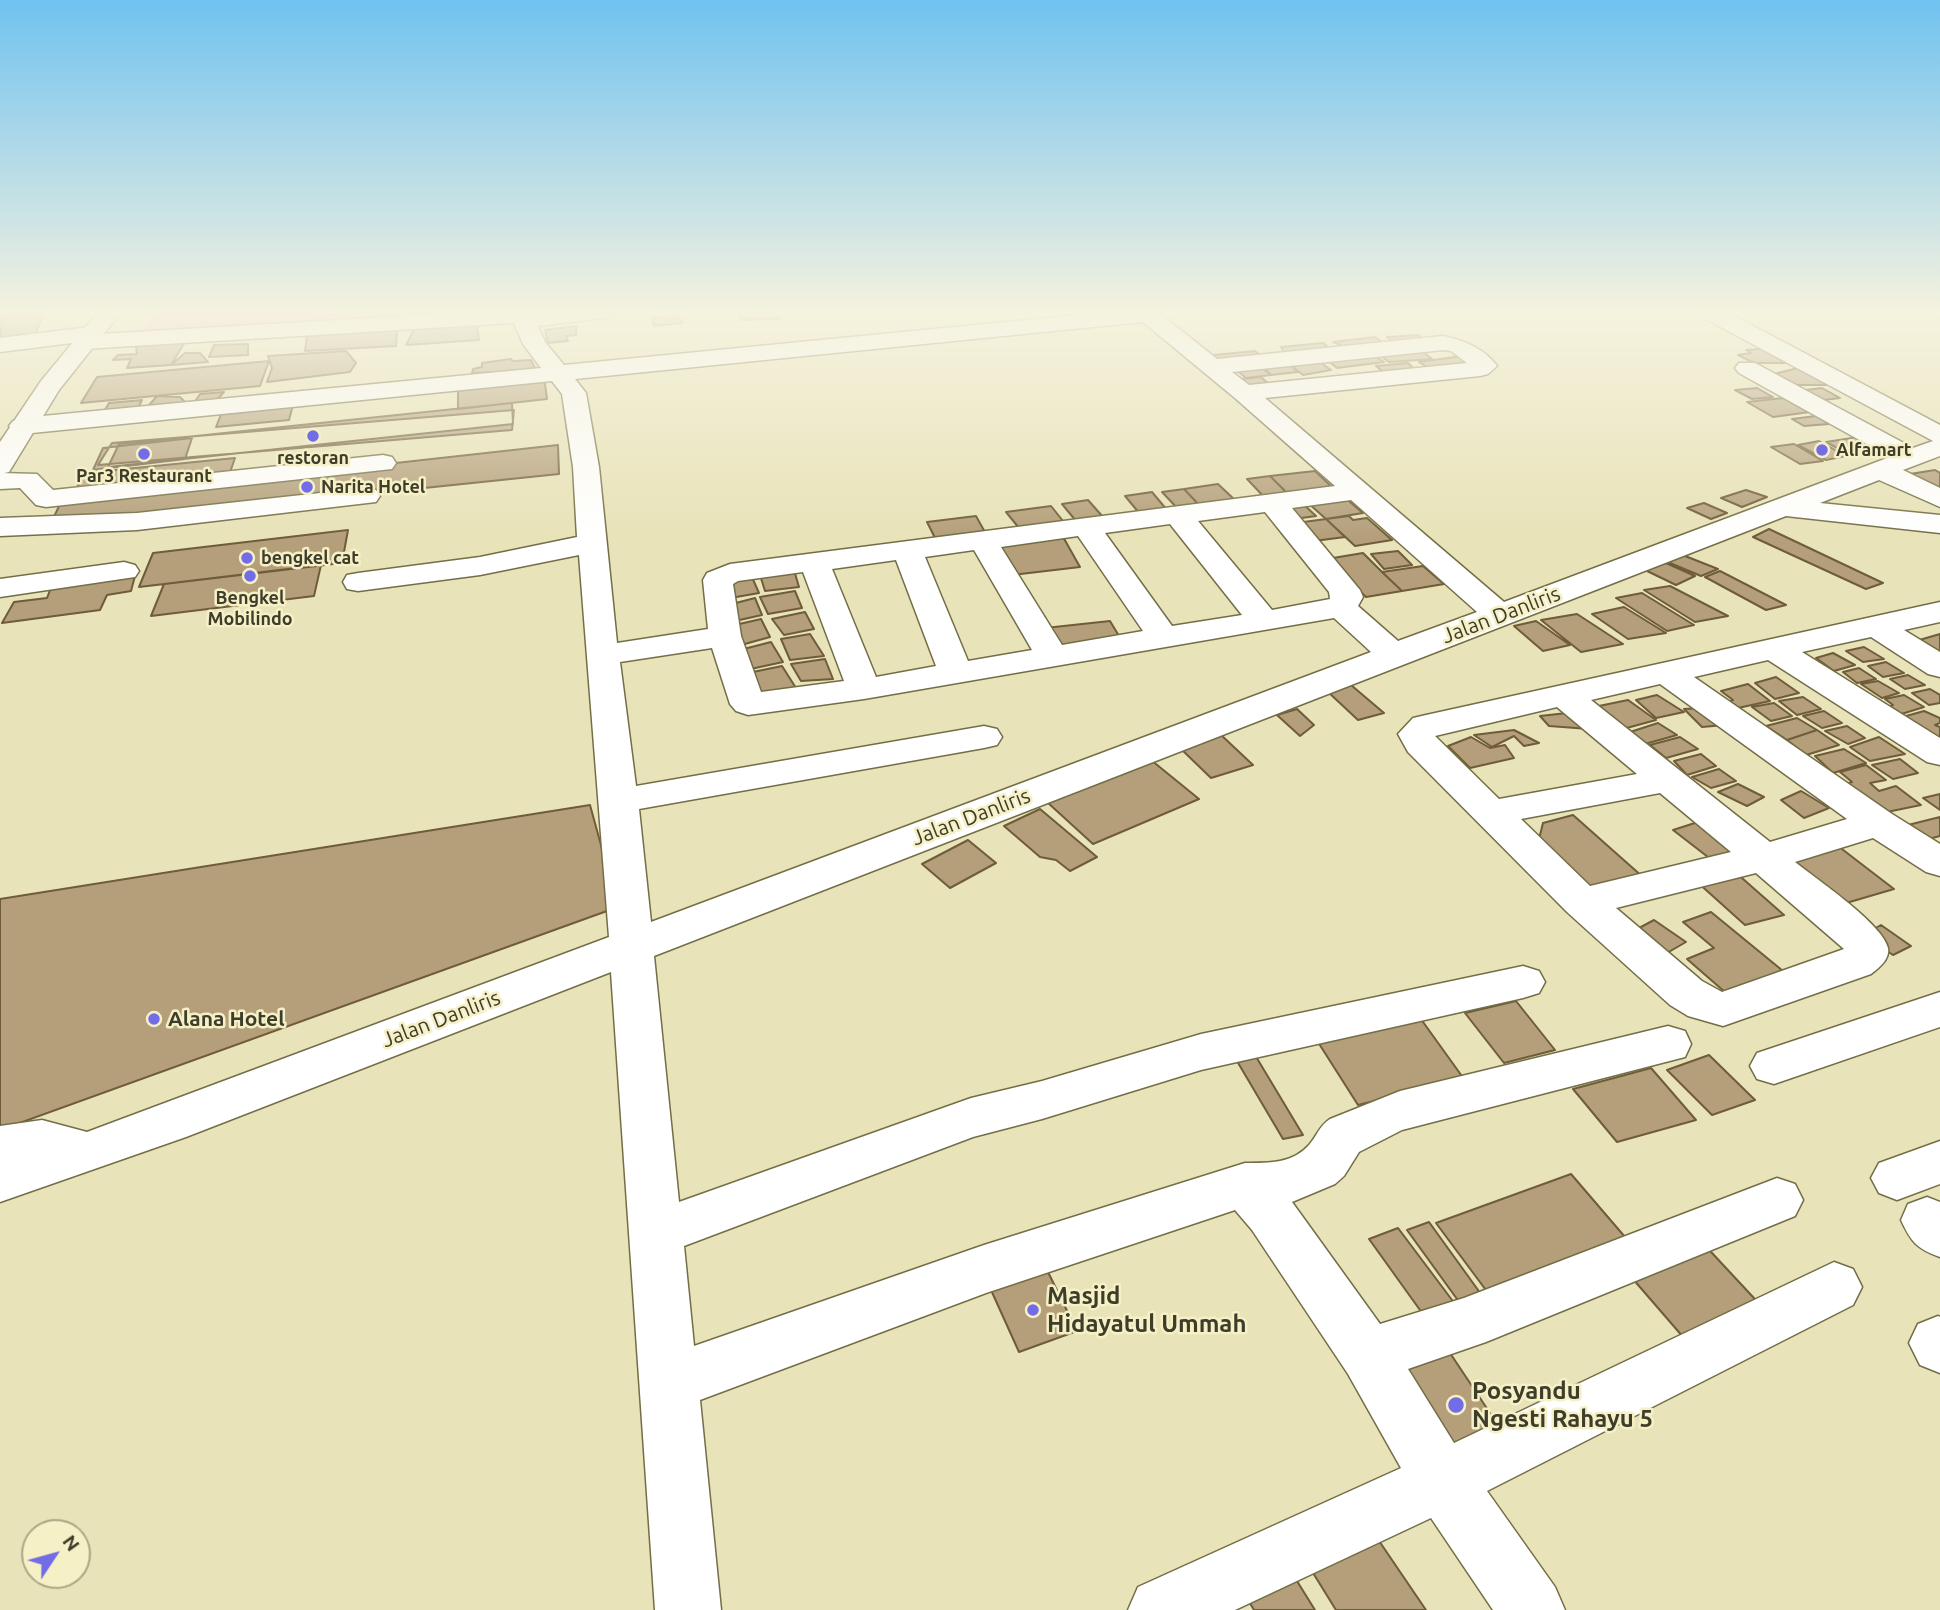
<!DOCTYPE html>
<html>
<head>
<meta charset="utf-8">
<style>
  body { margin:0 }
  #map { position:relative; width:1940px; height:1610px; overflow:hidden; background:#e8e3b8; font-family:Ubuntu,sans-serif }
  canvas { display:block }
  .north { position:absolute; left:21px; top:1519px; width:70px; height:70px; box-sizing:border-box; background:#f5f0c5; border:2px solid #aca887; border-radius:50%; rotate:54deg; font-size:19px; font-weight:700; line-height:28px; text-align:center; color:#3e3c2b }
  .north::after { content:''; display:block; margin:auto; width:24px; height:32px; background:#726ce7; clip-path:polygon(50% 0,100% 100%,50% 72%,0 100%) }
</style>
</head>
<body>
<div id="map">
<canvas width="1940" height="1610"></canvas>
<div class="north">N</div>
</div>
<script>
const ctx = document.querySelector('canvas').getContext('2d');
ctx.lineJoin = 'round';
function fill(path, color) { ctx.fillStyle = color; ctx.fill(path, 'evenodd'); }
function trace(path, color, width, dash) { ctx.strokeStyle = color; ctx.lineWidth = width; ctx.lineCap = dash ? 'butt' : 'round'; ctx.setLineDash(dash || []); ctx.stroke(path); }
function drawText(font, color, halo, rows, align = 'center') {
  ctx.font = font + ' Ubuntu,sans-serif'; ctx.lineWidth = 5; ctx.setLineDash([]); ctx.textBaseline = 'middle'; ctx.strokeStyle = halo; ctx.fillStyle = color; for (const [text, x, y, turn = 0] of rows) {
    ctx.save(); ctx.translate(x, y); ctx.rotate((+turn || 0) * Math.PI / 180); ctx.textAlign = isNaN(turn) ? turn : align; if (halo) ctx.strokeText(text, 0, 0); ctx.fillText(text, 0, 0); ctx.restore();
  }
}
fill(new Path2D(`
  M 157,312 L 505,312 L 139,335 Z`), '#faaadc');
const building = new Path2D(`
  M 741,312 L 775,312 L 780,319 L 740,320 Z
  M 44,313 L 34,337 L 0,341 L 2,315 Z
  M 677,315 L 683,323 L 654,326 L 652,318 Z
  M 477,325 L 479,340 L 406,345 L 415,328 Z
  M 576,326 L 576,335 L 566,336 L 568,341 L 548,343 L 545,330 Z
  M 397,329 L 396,346 L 305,351 L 307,336 Z
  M 1418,335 L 1428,343 L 1397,345 L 1387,337 Z
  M 1375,337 L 1386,345 L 1350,349 L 1333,342 Z
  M 185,342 L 171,365 L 127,368 L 131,359 L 113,360 L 118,355 L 137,354 L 136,346 Z
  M 1323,343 L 1334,352 L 1287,357 L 1281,347 Z
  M 248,344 L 248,355 L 209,357 L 214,345 Z
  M 1761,349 L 1788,363 L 1754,363 L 1738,355 L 1751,353 L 1746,350 Z
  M 1421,350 L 1432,359 L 1389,362 L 1378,354 Z
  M 346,351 L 356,363 L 350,372 L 267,382 L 272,368 L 268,356 Z
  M 1255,351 L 1265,359 L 1213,365 L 1203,356 Z
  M 185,353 L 200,353 L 208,362 L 171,365 Z
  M 1372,354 L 1384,362 L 1337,368 L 1326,359 Z
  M 1462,356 L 1477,366 L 1433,371 L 1419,362 Z
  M 511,359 L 513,361 L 531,360 L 536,370 L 472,373 L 473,369 L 482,367 L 482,363 Z
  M 1317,360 L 1331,370 L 1303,375 L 1288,363 Z
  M 269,361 L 260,386 L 81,403 L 97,377 Z
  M 1288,363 L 1298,372 L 1271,375 L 1262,365 Z
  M 1408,363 L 1417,372 L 1386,374 L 1376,366 Z
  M 1259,366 L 1271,375 L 1246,378 L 1235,369 Z
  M 1798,368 L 1830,385 L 1794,385 L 1774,374 Z
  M 544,376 L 547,399 L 458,409 L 458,385 Z
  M 1261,377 L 1271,386 L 1252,389 L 1241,379 Z
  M 1757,388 L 1773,397 L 1752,399 L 1735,390 Z
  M 1822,388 L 1840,398 L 1816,401 L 1798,391 Z
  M 224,392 L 216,401 L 192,406 L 200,394 Z
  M 157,396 L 180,397 L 187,404 L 144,411 Z
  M 1783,398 L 1810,412 L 1773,417 L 1747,402 Z
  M 142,400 L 136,412 L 102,415 L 109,403 Z
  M 294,401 L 289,420 L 216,427 L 224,407 Z
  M 512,403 L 513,424 L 108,467 L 119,444 Z
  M 514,410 L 512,430 L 98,465 L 112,443 Z
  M 1816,416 L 1829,424 L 1804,426 L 1792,419 Z
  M 1858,437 L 1882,450 L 1850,455 L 1826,442 Z
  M 192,438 L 185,459 L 93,470 L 103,448 Z
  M 1819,441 L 1846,456 L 1826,460 L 1798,445 Z
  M 1794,444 L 1823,461 L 1800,464 L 1771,447 Z
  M 558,445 L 559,474 L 49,527 L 62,500 Z
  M 235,458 L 227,481 L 72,496 L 85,473 Z
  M 1935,470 L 1940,473 L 1940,490 L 1910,474 Z
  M 1315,471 L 1335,490 L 1289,495 L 1270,476 Z
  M 1270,476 L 1289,495 L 1265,498 L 1247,479 Z
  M 1218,484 L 1237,502 L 1201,507 L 1184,489 Z
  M 1184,489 L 1201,507 L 1179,510 L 1162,492 Z
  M 1746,490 L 1767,497 L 1742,507 L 1721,498 Z
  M 1152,492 L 1167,510 L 1140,514 L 1125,496 Z
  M 1343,496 L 1363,513 L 1326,519 L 1307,502 Z
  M 1088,500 L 1103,517 L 1076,521 L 1062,504 Z
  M 1302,503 L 1316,516 L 1294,519 L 1281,505 Z
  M 1704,503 L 1727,513 L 1711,519 L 1687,508 Z
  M 1051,506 L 1063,521 L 1019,528 L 1006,512 Z
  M 976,516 L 986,534 L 936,540 L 927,522 Z
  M 1349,516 L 1353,520 L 1367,518 L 1392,540 L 1355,546 L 1326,519 Z
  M 1326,519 L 1345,537 L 1314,541 L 1296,523 Z
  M 1769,529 L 1883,583 L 1866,589 L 1753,537 Z
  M 348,530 L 342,563 L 139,587 L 153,553 Z
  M 1062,535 L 1080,567 L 1012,575 L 995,541 Z
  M 1398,551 L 1412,565 L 1384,569 L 1371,554 Z
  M 1675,552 L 1718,569 L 1701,576 L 1658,558 Z
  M 1363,553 L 1382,572 L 1402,591 L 1366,597 L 1327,559 Z
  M 1666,563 L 1695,576 L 1676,585 L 1645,570 Z
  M 321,565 L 314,596 L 151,616 L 164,584 Z
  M 1423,566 L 1444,584 L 1402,591 L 1382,572 Z
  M 794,570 L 799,587 L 765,591 L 760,575 Z
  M 1720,571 L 1786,605 L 1766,610 L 1705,577 Z
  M 751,575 L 759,593 L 725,599 L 722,579 Z
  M 135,576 L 131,591 L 107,595 L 100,610 L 2,623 L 14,602 L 47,598 L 52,585 Z
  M 1670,586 L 1728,616 L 1695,622 L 1644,590 Z
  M 795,591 L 802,608 L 768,614 L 760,597 Z
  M 1642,593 L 1694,625 L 1667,631 L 1616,598 Z
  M 755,598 L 762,615 L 735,621 L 728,605 Z
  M 1624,607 L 1666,633 L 1628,639 L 1592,614 Z
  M 805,612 L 814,629 L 784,635 L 772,619 Z
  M 1577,614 L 1623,644 L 1581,652 L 1541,620 Z
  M 761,619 L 770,637 L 741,645 L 735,625 Z
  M 1110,621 L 1122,641 L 1056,649 L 1045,628 Z
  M 1536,621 L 1570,645 L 1543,651 L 1514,626 Z
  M 810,634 L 824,656 L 790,660 L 781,639 Z
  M 1940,634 L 1940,656 L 1916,641 Z
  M 771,642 L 783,662 L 746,670 L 736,651 Z
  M 1864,647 L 1884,659 L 1863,662 L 1846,651 Z
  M 1833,653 L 1855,665 L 1834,671 L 1816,658 Z
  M 825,659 L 833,679 L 801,681 L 791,664 Z
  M 1886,662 L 1904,673 L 1883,677 L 1868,666 Z
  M 782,666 L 796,688 L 760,698 L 748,673 Z
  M 1859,668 L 1876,679 L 1857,683 L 1843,672 Z
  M 1908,675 L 1925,685 L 1905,689 L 1890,679 Z
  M 1776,677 L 1799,693 L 1775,699 L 1755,683 Z
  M 1878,681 L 1899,693 L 1882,698 L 1861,684 Z
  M 1748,684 L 1770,701 L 1729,710 L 1723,704 L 1733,700 L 1721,691 Z
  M 1351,685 L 1384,713 L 1358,720 L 1327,691 Z
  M 1930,689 L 1940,695 L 1940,703 L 1929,705 L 1912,693 Z
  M 1657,695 L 1684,712 L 1656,718 L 1636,700 Z
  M 1904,695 L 1924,707 L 1895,716 L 1883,710 L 1893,705 L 1885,699 Z
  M 1803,697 L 1821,709 L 1797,715 L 1779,701 Z
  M 1628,700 L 1656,720 L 1612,732 L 1594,707 Z
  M 1774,703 L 1792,716 L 1771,721 L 1752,707 Z
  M 1702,708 L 1725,725 L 1702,727 L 1684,709 Z
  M 1297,709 L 1314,725 L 1300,736 L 1277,715 Z
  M 1824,711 L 1842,723 L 1822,728 L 1803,716 Z
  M 1924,711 L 1940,718 L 1940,723 L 1935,725 L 1940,727 L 1940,741 L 1899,718 Z
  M 1567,713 L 1589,729 L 1549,726 L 1540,716 Z
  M 1797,718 L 1817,730 L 1787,740 L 1766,726 Z
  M 1658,723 L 1677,735 L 1645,744 L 1630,732 Z
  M 1847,726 L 1865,738 L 1848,744 L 1825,731 Z
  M 1514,730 L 1539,743 L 1524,746 L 1514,736 L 1492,747 L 1474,735 Z
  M 1817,730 L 1839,745 L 1806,755 L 1787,740 Z
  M 1220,734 L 1253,765 L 1211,778 L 1179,747 Z
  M 1471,737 L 1490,748 L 1505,745 L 1514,758 L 1470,768 L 1448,746 Z
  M 1680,737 L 1698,749 L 1666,758 L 1650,745 Z
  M 1879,737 L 1905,754 L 1870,761 L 1850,747 Z
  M 1844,749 L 1866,763 L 1833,773 L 1815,756 Z
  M 1701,754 L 1716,766 L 1687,775 L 1674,761 Z
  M 1900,759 L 1918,773 L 1893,779 L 1872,765 Z
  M 1151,760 L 1199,799 L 1093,844 L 1047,802 Z
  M 1866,765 L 1886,780 L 1870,783 L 1879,791 L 1896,786 L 1921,805 L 1882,813 L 1843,785 L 1852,782 L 1840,772 Z
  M 1719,769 L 1736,781 L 1711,788 L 1692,777 Z
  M 1738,784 L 1764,797 L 1747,806 L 1718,792 Z
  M 1801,791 L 1829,808 L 1804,818 L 1781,800 Z
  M 1940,794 L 1940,810 L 1923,798 Z
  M 590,805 L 618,907 L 0,1130 L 0,899 Z
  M 1040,809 L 1097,857 L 1070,871 L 1056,860 L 1040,857 L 1004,826 Z
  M 1573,815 L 1644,878 L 1587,894 L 1537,847 L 1543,823 Z
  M 1940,817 L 1940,836 L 1918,842 L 1900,827 Z
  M 1698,822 L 1742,856 L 1717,864 L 1673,830 Z
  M 968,840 L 996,863 L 950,888 L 922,864 Z
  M 1838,846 L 1894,889 L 1836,906 L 1782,862 Z
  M 1734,871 L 1784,915 L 1745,925 L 1696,881 Z
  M 1711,912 L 1783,971 L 1726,993 L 1687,959 L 1714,948 L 1683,922 Z
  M 1654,920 L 1686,942 L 1660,957 L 1628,934 Z
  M 1881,925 L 1911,946 L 1893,955 L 1863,935 Z
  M 1516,1001 L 1555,1050 L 1504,1063 L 1465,1013 Z
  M 1418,1015 L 1464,1079 L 1358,1105 L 1316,1039 Z
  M 1255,1055 L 1303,1135 L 1283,1139 L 1234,1056 Z
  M 1709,1055 L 1755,1100 L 1712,1115 L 1667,1070 Z
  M 1651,1068 L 1696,1120 L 1617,1142 L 1573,1089 Z
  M 1571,1174 L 1637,1251 L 1497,1305 L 1436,1223 Z
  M 1429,1222 L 1491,1308 L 1470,1317 L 1407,1230 Z
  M 1398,1228 L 1464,1316 L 1435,1331 L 1369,1239 Z
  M 1699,1239 L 1766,1311 L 1690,1345 L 1626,1271 Z
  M 1047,1270 L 1077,1331 L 1019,1352 L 991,1290 Z
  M 1448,1350 L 1510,1443 L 1464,1461 L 1403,1367 Z
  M 1373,1532 L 1426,1610 L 1336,1610 L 1305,1560 Z
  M 1292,1573 L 1315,1610 L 1254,1610 L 1245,1595 Z`);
fill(building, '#b49f7a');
trace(building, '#6f5c39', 2);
const minor = new Path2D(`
  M 475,312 L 613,312 L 610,317 L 538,326 L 545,342 L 564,365 L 1108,312 L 1158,312 L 1217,359 L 1443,336 C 1463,340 1484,348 1497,366 L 1488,374 L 1480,376 L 1265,398 L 1504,602 L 1890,457 L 1739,373 L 1735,368 L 1739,363 L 1755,363 L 1913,448 L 1933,441 L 1702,317 L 1699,312 L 1727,312 L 1940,425 L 1940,456 L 1903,470 L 1940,488 L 1940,507 L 1879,480 L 1820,503 L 1940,515 L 1940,533 L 1786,516 L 654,956 L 679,1202 L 971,1098 L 1042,1081 L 1201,1034 L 1523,966 L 1539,971 L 1545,982 L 1539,993 L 1523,998 L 1201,1070 L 1042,1119 L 973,1137 L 684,1246 L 694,1346 L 984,1245 L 1245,1163 C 1268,1163 1292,1164 1309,1145 C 1317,1136 1319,1126 1330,1119 L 1400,1091 L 1668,1026 L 1685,1031 L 1691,1044 L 1685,1057 L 1402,1130 L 1359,1152 L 1344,1176 L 1335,1184 L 1292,1202 L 1380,1324 L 1464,1298 L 1777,1178 L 1795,1184 L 1803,1200 L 1795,1216 L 1486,1342 L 1408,1369 L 1454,1443 L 1834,1262 L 1853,1269 L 1862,1287 L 1853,1305 L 1487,1491 L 1555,1587 L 1565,1610 L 1493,1610 L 1431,1518 L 1235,1610 L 1128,1610 L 1138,1587 L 1401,1468 L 1348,1374 L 1252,1230 L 1235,1210 L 986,1293 L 700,1400 L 721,1610 L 655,1610 L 611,972 L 186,1137 L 0,1202 L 0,1126 L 42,1120 L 87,1132 L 609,937 L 579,555 L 480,575 L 358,591 L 347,589 L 343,582 L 347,575 L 358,573 L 480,557 L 577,537 L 573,467 L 562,394 L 552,381 L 22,434 L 13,431 L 9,426 L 13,421 L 22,418 L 541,368 L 523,344 L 514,323 L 83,349 L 75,347 L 72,343 L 0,352 L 0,338 L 89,327 L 97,329 L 100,334 ZM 1143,322 L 1235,398 L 1335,486 L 730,564 L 707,573 L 703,580 L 708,629 L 617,643 L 599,467 L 586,393 L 575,379 ZM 1443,350 L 1451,351 L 1467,363 L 1249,385 L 1232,372 ZM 1351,500 L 1477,612 L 1398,641 L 1358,606 L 1363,597 L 1360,590 L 1292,508 ZM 1265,512 L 1329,592 L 1330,599 L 1272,610 L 1198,521 ZM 1170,524 L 1242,615 L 1172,626 L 1105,533 ZM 1078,536 L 1143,631 L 1062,645 L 1001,547 ZM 974,550 L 1032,650 L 968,661 L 925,557 ZM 896,560 L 936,666 L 876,677 L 832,569 ZM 803,572 L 844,681 L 761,692 L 741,636 L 733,584 L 738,581 ZM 1334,618 L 1371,652 L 651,922 L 639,809 L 984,748 L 997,745 L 1002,737 L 997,729 L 984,726 L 636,786 L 620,662 L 712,648 L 730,704 L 736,711 L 748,715 L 864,699 Z
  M 383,455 L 392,457 L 396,463 L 392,469 L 46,507 L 36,505 L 20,488 L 0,489 L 0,473 L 37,474 L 53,490 Z
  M 366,488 L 376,490 L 380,496 L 376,502 L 137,530 L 0,536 L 0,518 L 137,513 Z
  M 124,562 L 135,565 L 139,571 L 135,577 L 0,597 L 0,579 Z
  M 1940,602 L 1940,622 L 1904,630 L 1940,652 L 1940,677 L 1928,674 L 1871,637 L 1802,652 L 1940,738 L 1940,765 L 1927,762 L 1768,660 L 1694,677 L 1892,814 L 1940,844 L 1940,876 L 1926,872 L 1873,838 L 1795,862 C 1815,878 1883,924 1888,948 C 1890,959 1879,968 1871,974 L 1723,1026 L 1688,1016 L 1670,1005 L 1567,912 L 1408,752 L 1398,734 L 1413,718 L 1426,715 ZM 1660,684 L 1847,819 L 1770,842 L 1591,700 ZM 1557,707 L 1637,774 L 1499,799 L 1435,736 ZM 1660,793 L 1731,852 L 1590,886 L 1521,819 ZM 1756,873 L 1844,949 L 1722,992 L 1702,981 L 1616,908 Z
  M 1940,992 L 1940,1027 L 1774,1084 L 1757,1079 L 1750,1066 L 1757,1053 Z
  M 1940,1141 L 1940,1184 L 1897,1200 L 1879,1193 L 1871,1178 L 1879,1163 Z
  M 1927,1197 L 1940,1202 L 1940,1257 C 1917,1249 1911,1242 1901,1220 L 1908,1204 Z
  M 1938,1316 L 1940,1317 L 1940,1373 L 1920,1365 L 1909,1343 L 1918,1324 Z`);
const highway = new Path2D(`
  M 98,312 L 121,312 L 59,390 L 9,472 L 0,474 L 0,442 L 41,381 Z`);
trace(minor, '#736e47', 3);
trace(highway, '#736e47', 3);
fill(minor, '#fff');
fill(highway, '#fff');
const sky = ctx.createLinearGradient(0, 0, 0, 538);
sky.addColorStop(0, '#70c2f0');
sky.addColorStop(0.58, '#f5f2df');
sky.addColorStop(1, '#f5f2df00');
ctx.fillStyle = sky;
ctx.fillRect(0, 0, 1940, 538);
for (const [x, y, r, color] of [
  [313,436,7,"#726ce7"],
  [1822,450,7,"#726ce7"],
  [144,454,7,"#726ce7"],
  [307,487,7,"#726ce7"],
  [247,558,7,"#726ce7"],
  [250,576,7,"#726ce7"],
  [154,1019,7,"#726ce7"],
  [1033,1310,7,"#726ce7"],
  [1456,1405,9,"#726ce7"]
]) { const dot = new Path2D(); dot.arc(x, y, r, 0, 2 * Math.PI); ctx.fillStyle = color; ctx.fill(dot); trace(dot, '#f5f0c5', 2.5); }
drawText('bold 18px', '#3e3c2b', '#f5f0c5', [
  ["Alfamart",1836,450],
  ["restoran",313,458,"center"],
  ["Par3 Restaurant",144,476,"center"],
  ["Narita Hotel",321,487],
  ["bengkel cat",261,558],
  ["Bengkel",250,598,"center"],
  ["Mobilindo",250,619,"center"]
], 'left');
drawText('21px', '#3e3c2b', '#f5f0c5', [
  ["Jalan Danliris",1501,615,-21],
  ["Jalan Danliris",971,817,-21],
  ["Jalan Danliris",441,1019,-21]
]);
drawText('bold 21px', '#3e3c2b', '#f5f0c5', [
  ["Alana Hotel",168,1019]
], 'left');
drawText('bold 24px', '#3e3c2b', '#f5f0c5', [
  ["Masjid",1047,1296],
  ["Hidayatul Ummah",1047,1324],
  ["Posyandu",1472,1391],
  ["Ngesti Rahayu 5",1472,1419]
], 'left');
</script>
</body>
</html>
